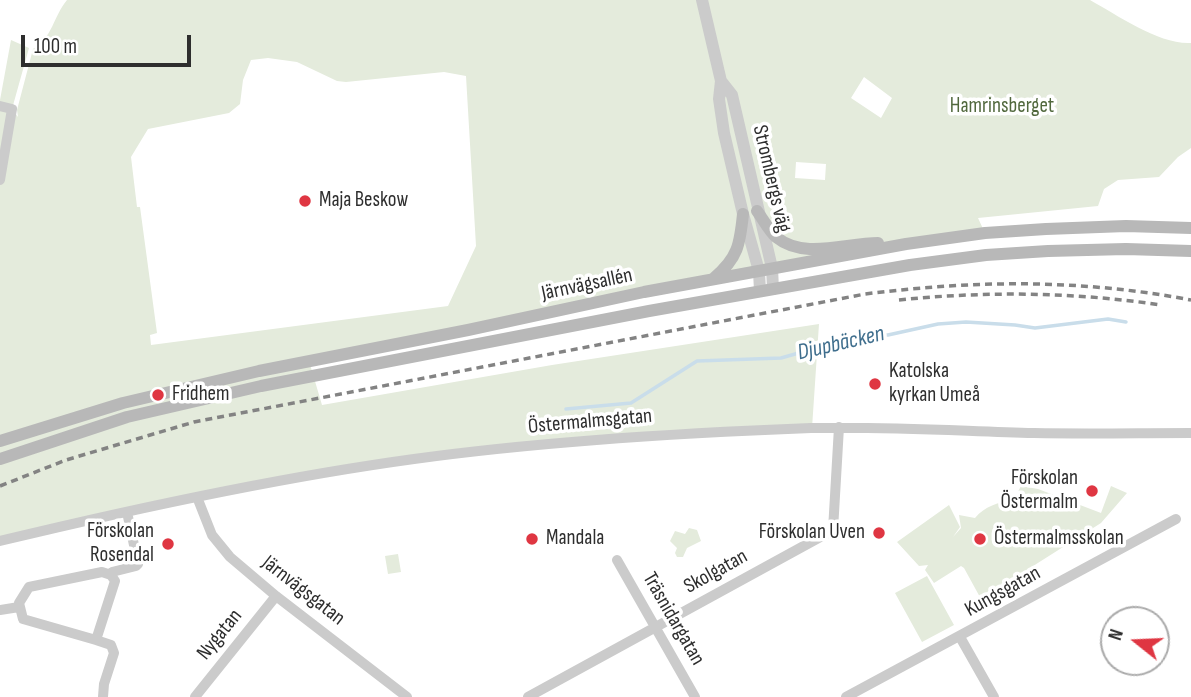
<!DOCTYPE html>
<html>
<head>
<meta charset="utf-8">
<style>
  body { margin:0 }
  #map { position:relative; width:1191px; height:697px; overflow:hidden; background:#fff; font-family:"Sofia Sans Condensed",sans-serif }
  canvas { display:block }
  .north { position:absolute; left:1100px; top:606px; width:70px; height:70px; box-sizing:border-box; background:#fff; border:2px solid #ababab; border-radius:50%; rotate:288deg; font-size:19px; font-weight:700; line-height:28px; text-align:center; color:#2e2e2e }
  .north::after { content:''; display:block; margin:auto; width:24px; height:32px; background:#df3642; clip-path:polygon(50% 0,100% 100%,50% 72%,0 100%) }
  .scale { position:absolute; left:21px; top:35px; width:170px; height:32px; box-sizing:border-box; border:4px solid #2e2e2e; border-top:0; padding-left:9px; font-size:21px; line-height:24px; white-space:nowrap; color:#2e2e2e; -webkit-text-stroke:5px #fff; paint-order:stroke }
</style>
</head>
<body>
<div id="map">
<canvas width="1191" height="697"></canvas>
<div class="north">N</div>
<div class="scale">100 m</div>
</div>
<script>
const ctx = document.querySelector('canvas').getContext('2d');
ctx.lineJoin = 'round';
function fill(path, color) { ctx.fillStyle = color; ctx.fill(path, 'evenodd'); }
function trace(path, color, width, dash) { ctx.strokeStyle = color; ctx.lineWidth = width; ctx.lineCap = dash ? 'butt' : 'round'; ctx.setLineDash(dash || []); ctx.stroke(path); }
function drawText(font, color, halo, rows, align = 'center') {
  ctx.font = font + ' "Sofia Sans Condensed",sans-serif'; ctx.lineWidth = 7; ctx.setLineDash([]); ctx.textBaseline = 'middle'; ctx.strokeStyle = halo; ctx.fillStyle = color; for (const [text, x, y, turn = 0] of rows) {
    ctx.save(); ctx.translate(x, y); ctx.rotate((+turn || 0) * Math.PI / 180); ctx.textAlign = isNaN(turn) ? turn : align; if (halo) ctx.strokeText(text, 0, 0); ctx.fillText(text, 0, 0); ctx.restore();
  }
}
fill(new Path2D(`
  M 67,0 L 1090,0 C 1117,15 1160,45 1191,43 L 1191,148 L 1178,157 L 1159,177 L 1118,180 L 1104,189 L 1098,206 L 978,218 L 985,233 L 309,361 L 322,405 L 552,365 L 819,324 L 812,428 L 562,443 L 269,482 L 0,541 L 0,100 L 11,40 L 29,48 L 12,109 L 18,117 L 17,110 L 33,49 C 53,37 53,17 67,0 ZM 268,58 L 297,62 L 337,81 L 346,82 L 444,72 L 466,76 L 476,246 L 448,306 L 151,345 L 150,335 L 157,333 L 140,207 L 137,207 L 131,157 L 148,129 L 229,113 L 240,104 L 243,80 L 251,60 ZM 864,77 L 892,98 L 881,118 L 851,98 ZM 796,162 L 826,164 L 825,180 L 795,178 Z
  M 1021,486 L 1038,489 L 1101,513 L 1111,486 L 1127,493 L 1101,523 L 981,599 L 964,568 L 961,566 L 934,583 L 925,570 L 928,565 L 919,566 L 897,542 L 949,505 L 960,527 L 953,537 L 961,528 L 959,515 L 975,518 C 984,507 999,501 1013,501 Z
  M 689,528 L 697,530 L 701,541 L 687,548 L 683,557 L 677,557 L 675,553 L 677,548 L 670,541 L 675,531 L 685,534 Z
  M 398,554 L 401,572 L 388,574 L 385,556 Z
  M 927,576 L 954,625 L 922,642 L 895,593 Z`), '#e4ebdc');
trace(new Path2D(`
  M 566,409 L 631,403 L 697,361 L 781,358 L 866,334 L 888,335 L 938,324 L 966,322 L 1015,325 L 1035,328 L 1108,319 L 1126,322`), '#c9ddea', 3.5);
trace(new Path2D(`
  M 0,106 L 12,109 L 0,180
  M 197,497 L 212,535 L 230,557 L 276,596 L 407,697
  M 0,541 C 137,508 275,478 414,459 C 545,441 679,433 811,428 C 885,426 960,431 1034,433 C 1086,434 1139,433 1191,433
  M 617,560 L 695,697
  M 102,572 L 111,575 L 115,581 L 96,640 L 23,619 L 19,603 L 29,587 Z
  M 111,575 L 112,572 L 136,566 L 138,564 L 127,512
  M 0,610 L 19,607
  M 960,637 L 994,697
  M 96,640 L 111,645 L 114,653 L 104,684 L 103,697
  M 195,697 L 276,596
  M 528,697 L 833,530 L 839,427
  M 846,697 L 1176,519`), '#cbcbcb', 10);
trace(new Path2D(`
  M 702,0 L 721,81 L 719,99 L 724,133 L 743,214 L 759,271 L 760,291
  M 721,81 L 732,95 L 772,268 L 773,289`), '#cbcbcb', 12);
trace(new Path2D(`
  M 757,211 C 763,219 769,231 776,237 C 804,260 845,243 878,243
  M 714,278 C 738,258 740,244 743,214
  M 0,441 L 123,403 L 259,371 L 468,330 L 644,292 L 906,244 L 985,233 L 1046,229 L 1126,226 L 1191,228
  M 0,459 L 127,417 L 261,386 L 649,311 L 910,265 L 986,255 L 1048,251 L 1126,249 L 1191,251`), '#b8b8b8', 12);
trace(new Path2D(`
  M 899,300 C 985,291 1075,292 1161,305
  M 0,486 L 66,460 L 194,422 L 865,294 C 977,280 1080,279 1191,300`), '#838383', 3.5, [7, 5]);
for (const [x, y, r, color] of [
  [305,201,7,"#df3642"],
  [875,384,7,"#df3642"],
  [158,395,7,"#df3642"],
  [1092,491,7,"#df3642"],
  [879,533,7,"#df3642"],
  [532,539,7,"#df3642"],
  [980,539,7,"#df3642"],
  [168,544,7,"#df3642"]
]) { const dot = new Path2D(); dot.arc(x, y, r, 0, 2 * Math.PI); ctx.fillStyle = color; ctx.fill(dot); trace(dot, '#fff', 2.5); }
drawText('21px', '#51683d', '#fff', [
  ["Hamrinsberget",1002,107]
]);
drawText('21px', '#2e2e2e', '#fff', [
  ["Strombergs väg",771,179,77],
  ["Järnvägsallén",587,285,-12],
  ["Östermalmsgatan",590,422,-5],
  ["Skolgatan",716,572,-29],
  ["Järnvägsgatan",303,591,38],
  ["Kungsgatan",1003,592,-29],
  ["Träsnidargatan",673,619,60],
  ["Nygatan",220,635,-51]
]);
drawText('21px', '#2e2e2e', '#fff', [
  ["Maja Beskow",319,201],
  ["Katolska",889,372],
  ["kyrkan Umeå",889,396],
  ["Fridhem",172,395],
  ["Förskolan",1078,479,"right"],
  ["Östermalm",1078,503,"right"],
  ["Förskolan",154,532,"right"],
  ["Rosendal",154,556,"right"],
  ["Förskolan Uven",865,533,"right"],
  ["Mandala",546,539],
  ["Östermalmsskolan",994,539]
], 'left');
drawText('italic 23px', '#3f6e8d', '#fff', [
  ["Djupbäcken",841,344,-13]
]);
</script>
</body>
</html>
